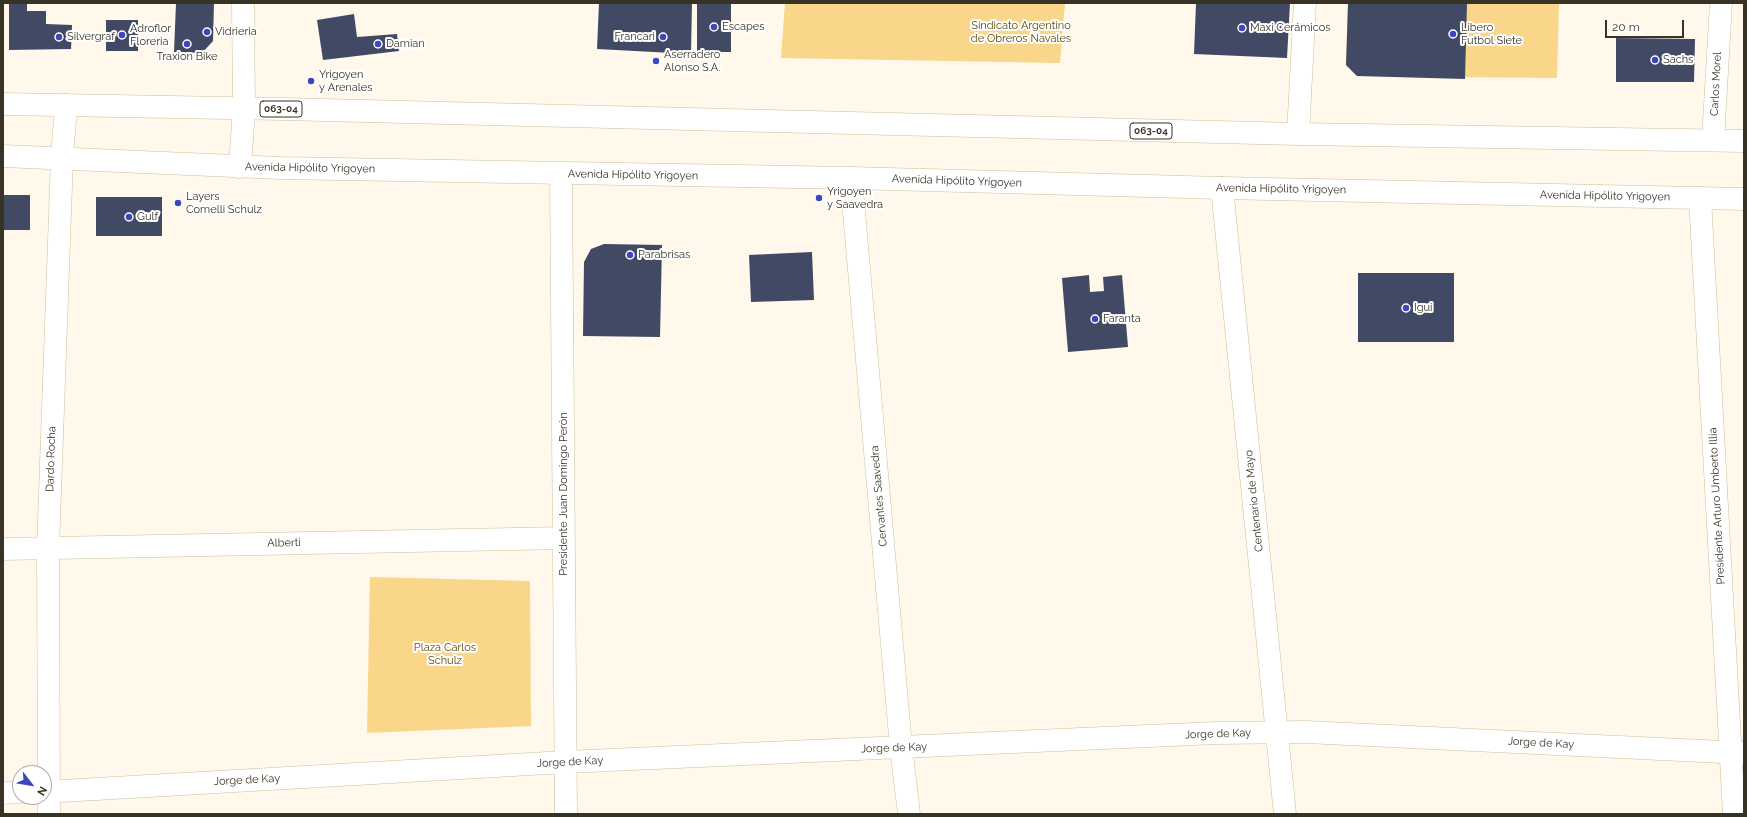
<!DOCTYPE html>
<html>
<head>
<meta charset="utf-8">
<style>
  body { margin:0 }
  #map { position:relative; width:1747px; height:817px; overflow:hidden; background:#fff8eb; font-family:Raleway,sans-serif }
  canvas { display:block }
  .frame { position:absolute; inset:0; border:4px solid #393326; pointer-events:none }
  .north { position:absolute; left:12px; top:765px; width:40px; height:40px; box-sizing:border-box; background:#fff; border:1px solid #b0ada8; border-radius:50%; rotate:121deg; font-size:11px; font-weight:700; line-height:16px; text-align:center; color:#393326 }
  .north::after { content:''; display:block; margin:auto; width:14px; height:18px; background:#3c47bb; clip-path:polygon(50% 0,100% 100%,50% 72%,0 100%) }
  .scale { position:absolute; left:1605px; top:20px; width:79px; height:18px; box-sizing:border-box; border:2px solid #393326; border-top:0; padding-left:5px; font-size:12px; line-height:14px; white-space:nowrap; color:#393326; -webkit-text-stroke:3px #fff; paint-order:stroke }
</style>
</head>
<body>
<div id="map">
<canvas width="1747" height="817"></canvas>
<div class="frame"></div>
<div class="north">N</div>
<div class="scale">20 m</div>
</div>
<script>
const ctx = document.querySelector('canvas').getContext('2d');
ctx.lineJoin = 'round';
function fill(path, color) { ctx.fillStyle = color; ctx.fill(path, 'evenodd'); }
function trace(path, color, width, dash) { ctx.strokeStyle = color; ctx.lineWidth = width; ctx.lineCap = dash ? 'butt' : 'round'; ctx.setLineDash(dash || []); ctx.stroke(path); }
function drawText(font, color, halo, rows, align = 'center') {
  ctx.font = font + ' Raleway,sans-serif'; ctx.lineWidth = 4; ctx.setLineDash([]); ctx.textBaseline = 'middle'; ctx.strokeStyle = halo; ctx.fillStyle = color; for (const [text, x, y, turn = 0] of rows) {
    ctx.save(); ctx.translate(x, y); ctx.rotate((+turn || 0) * Math.PI / 180); ctx.textAlign = isNaN(turn) ? turn : align; if (halo) ctx.strokeText(text, 0, 0); ctx.fillText(text, 0, 0); ctx.restore();
  }
}
fill(new Path2D(`
  M 785,3 L 1065,3 L 1060,63 L 781,58 Z
  M 1348,3 L 1559,3 L 1557,78 L 1357,76 L 1346,65 Z
  M 370,577 L 530,581 L 531,726 L 367,733 Z`), '#fad68a');
fill(new Path2D(`
  M 176,3 L 214,3 L 213,41 L 202,53 L 174,52 Z
  M 599,3 L 692,3 L 691,54 L 597,49 Z
  M 697,3 L 731,3 L 731,52 L 697,52 Z
  M 1196,3 L 1290,3 L 1287,58 L 1194,54 Z
  M 1348,3 L 1467,3 L 1465,79 L 1357,76 L 1346,65 Z
  M 9,4 L 27,4 L 27,11 L 46,11 L 46,24 L 72,25 L 71,49 L 9,50 Z
  M 354,14 L 357,37 L 397,34 L 399,51 L 323,60 L 317,20 Z
  M 106,20 L 138,20 L 138,51 L 106,51 Z
  M 1616,38 L 1695,39 L 1694,82 L 1616,82 Z
  M 3,195 L 30,195 L 30,230 L 3,230 Z
  M 96,197 L 162,197 L 162,236 L 96,236 Z
  M 604,244 L 662,245 L 660,337 L 583,336 L 584,262 L 591,249 Z
  M 812,252 L 814,300 L 751,302 L 749,255 Z
  M 1358,273 L 1454,273 L 1454,342 L 1358,342 Z
  M 1089,275 L 1090,292 L 1104,291 L 1103,277 L 1122,275 L 1128,347 L 1068,352 L 1062,278 Z`), '#424965');
const minor = new Path2D(`
  M 1298,134 L 1305,3
  M 1713,140 L 1721,3
  M 561,174 L 566,814
  M 851,178 L 901,747 L 909,814
  M 1222,188 L 1285,814
  M 1700,198 L 1734,814
  M 3,549 L 564,538
  M 44,792 L 565,762 L 1216,733 L 1306,732 L 1744,753
  M 3,793 L 20,792
  M 49,814 L 48,548 L 62,158 L 66,105`);
const tertiary = new Path2D(`
  M 240,167 L 244,109 L 243,3`);
const primary = new Path2D(`
  M 3,104 L 283,109 L 1298,134 L 1744,141
  M 3,156 L 280,168 L 851,178 L 1222,188 L 1744,199`);
trace(minor, '#cebe9d', 23);
trace(tertiary, '#cebe9d', 23);
trace(primary, '#cebe9d', 23);
trace(minor, '#fff', 22);
trace(tertiary, '#fff', 22);
trace(primary, '#fff', 22);
for (const [x, y, r, color] of [
  [714,27,4,"#3c47bb"],
  [1242,28,4,"#3c47bb"],
  [207,32,4,"#3c47bb"],
  [1453,34,4,"#3c47bb"],
  [122,35,4,"#3c47bb"],
  [59,37,4,"#3c47bb"],
  [663,37,4,"#3c47bb"],
  [187,44,4,"#3c47bb"],
  [378,44,4,"#3c47bb"],
  [1655,60,4,"#3c47bb"],
  [656,61,4,"#3c47bb"],
  [311,81,4,"#3c47bb"],
  [819,198,4,"#3c47bb"],
  [178,203,4,"#3c47bb"],
  [129,217,4,"#3c47bb"],
  [630,255,4,"#3c47bb"],
  [1406,308,4,"#3c47bb"],
  [1095,319,4,"#3c47bb"]
]) { const dot = new Path2D(); dot.arc(x, y, r, 0, 2 * Math.PI); ctx.fillStyle = color; ctx.fill(dot); trace(dot, '#fff', 1.5); }
for (const [x, y, w] of [
  [281,109,42],
  [1151,131,42]
]) { const box = new Path2D(); box.roundRect(x - w / 2, y - 8, w, 16, 3); ctx.fillStyle = '#fff'; ctx.fill(box); trace(box, '#393326', 1); }
drawText('bold 10px', '#393326', null, [
  ["063-04",281,109],
  ["063-04",1151,131]
]);
drawText('11px', '#604700', '#fff', [
  ["Sindicato Argentino",1021,26],
  ["de Obreros Navales",1021,39],
  ["Plaza Carlos",445,648],
  ["Schulz",445,661]
]);
drawText('11px', '#393326', '#fff', [
  ["Escapes",722,27],
  ["Maxi Cerámicos",1250,28],
  ["Libero",1461,28],
  ["Futbol Siete",1461,41],
  ["Adroflor",130,29],
  ["Floreria",130,42],
  ["Vidrieria",215,32],
  ["Silvergraf",67,37],
  ["Francari",655,37,"right"],
  ["Damian",386,44],
  ["Aserradero",664,55],
  ["Alonso S.A.",664,68],
  ["Traxion Bike",187,57,"center"],
  ["Sachs",1663,60],
  ["Yrigoyen",319,75],
  ["y Arenales",319,88],
  ["Yrigoyen",827,192],
  ["y Saavedra",827,205],
  ["Layers",186,197],
  ["Comelli Schulz",186,210],
  ["Gulf",137,217],
  ["Parabrisas",638,255],
  ["Igui",1414,308],
  ["Faranta",1103,319]
], 'left');
drawText('11px', '#393326', '#fff', [
  ["Carlos Morel",1716,84,-87],
  ["Avenida Hipólito Yrigoyen",310,168,1],
  ["Avenida Hipólito Yrigoyen",633,175,1],
  ["Avenida Hipólito Yrigoyen",957,181,2],
  ["Avenida Hipólito Yrigoyen",1281,189,1],
  ["Avenida Hipólito Yrigoyen",1605,196,1],
  ["Dardo Rocha",51,459,-88],
  ["Presidente Juan Domingo Perón",564,494,-90],
  ["Cervantes Saavedra",879,496,-95],
  ["Centenario de Mayo",1254,501,-96],
  ["Presidente Arturo Umberto Illia",1717,506,-93],
  ["Alberti",284,543,-1],
  ["Jorge de Kay",1218,734,-2],
  ["Jorge de Kay",1541,743,3],
  ["Jorge de Kay",894,748,-2],
  ["Jorge de Kay",570,762,-3],
  ["Jorge de Kay",247,780,-3]
]);
</script>
</body>
</html>
